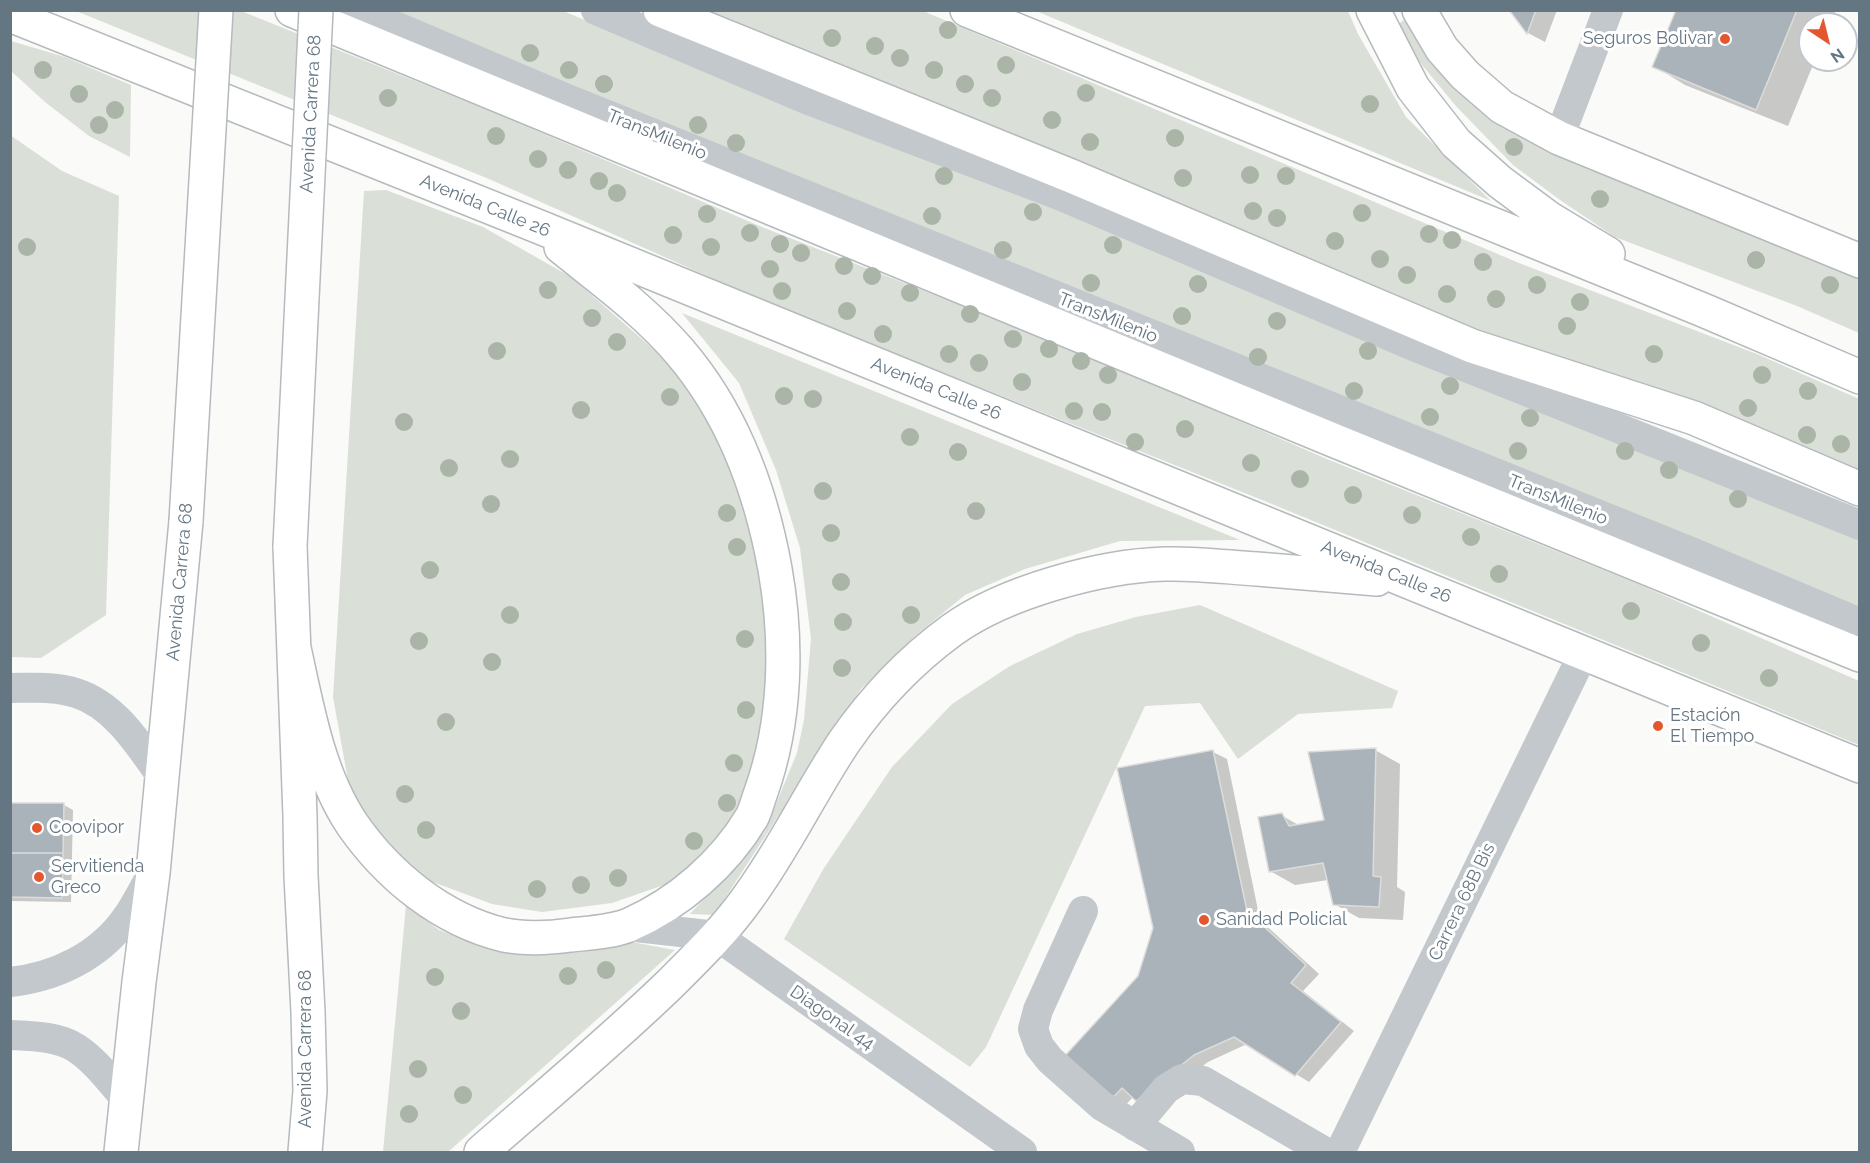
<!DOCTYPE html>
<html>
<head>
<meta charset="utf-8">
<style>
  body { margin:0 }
  #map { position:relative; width:1870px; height:1163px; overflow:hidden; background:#fafaf8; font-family:Raleway,sans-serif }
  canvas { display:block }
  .frame { position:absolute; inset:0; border:12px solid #657683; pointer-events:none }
  .north { position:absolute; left:1798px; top:12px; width:60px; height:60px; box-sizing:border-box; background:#fff; border:2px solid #c1c8cd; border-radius:50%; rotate:145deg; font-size:16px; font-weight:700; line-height:24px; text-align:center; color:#657683 }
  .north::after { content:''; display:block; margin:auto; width:21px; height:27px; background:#e4572e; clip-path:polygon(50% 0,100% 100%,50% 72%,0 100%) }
</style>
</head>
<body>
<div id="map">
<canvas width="1870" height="1163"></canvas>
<div class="frame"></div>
<div class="north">N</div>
</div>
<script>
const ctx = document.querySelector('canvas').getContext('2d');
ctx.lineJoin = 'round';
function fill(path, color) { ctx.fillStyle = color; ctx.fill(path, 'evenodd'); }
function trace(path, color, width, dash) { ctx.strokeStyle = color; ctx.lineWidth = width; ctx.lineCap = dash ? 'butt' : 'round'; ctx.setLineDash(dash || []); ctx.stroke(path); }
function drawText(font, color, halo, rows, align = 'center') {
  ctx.font = font + ' Raleway,sans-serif'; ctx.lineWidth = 6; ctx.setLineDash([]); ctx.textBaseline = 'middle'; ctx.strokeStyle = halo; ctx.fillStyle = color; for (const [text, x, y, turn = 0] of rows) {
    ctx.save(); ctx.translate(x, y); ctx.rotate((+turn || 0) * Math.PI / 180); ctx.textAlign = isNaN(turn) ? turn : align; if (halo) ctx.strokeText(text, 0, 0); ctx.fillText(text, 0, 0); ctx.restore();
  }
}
fill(new Path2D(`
  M 76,11 L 241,11 L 495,113 L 762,227 L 1087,355 L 1327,459 L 1638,584 L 1859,681 L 1859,745 L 1262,500 L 759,299 L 489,179 Z
  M 383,11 L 563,11 L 723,77 L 1032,198 L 1859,539 L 1859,608 Z
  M 695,11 L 923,11 L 1519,263 L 1757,354 L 1859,399 L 1859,473 L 1716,411 L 1455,322 Z
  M 1036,11 L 1348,11 L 1358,34 L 1406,117 L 1491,201 Z
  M 1404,20 L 1473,101 L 1859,269 L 1859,333 L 1797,306 L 1615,237 L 1560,200 L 1513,165 L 1455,105 L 1423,66 L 1395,26 Z
  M 11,41 L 65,57 L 131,85 L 130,157 L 89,136 L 45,102 L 11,71 Z
  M 10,135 L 62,171 L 119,196 L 106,615 L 41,658 L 11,657 Z
  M 386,190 L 483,227 L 571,277 L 668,362 L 713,414 L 752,522 L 769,645 L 767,728 L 747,794 L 722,838 L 667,884 L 612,903 L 542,912 L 492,904 L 422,878 L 385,845 L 351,797 L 333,697 L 364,191 Z
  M 682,313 L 1240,540 L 1120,541 L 1025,569 L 965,595 L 915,636 L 861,689 L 714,915 L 690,914 L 764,833 L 797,753 L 804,720 L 811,639 L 800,548 L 776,470 L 739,383 Z
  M 1200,605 L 1398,691 L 1392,708 L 1298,714 L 1238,759 L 1200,703 L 1145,706 L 986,1047 L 970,1067 L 784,939 L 824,868 L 892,767 L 952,704 L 1010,666 L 1077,634 L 1136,617 Z
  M 406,905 L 439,930 L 479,945 L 626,941 L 675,950 L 448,1152 L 383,1152 Z`), '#dadfd7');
fill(new Path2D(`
  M 1511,10 L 1557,10 L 1545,42 L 1528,33 Z
  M 1677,10 L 1836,10 L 1830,24 L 1810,24 L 1810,60 L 1815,60 L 1788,126 L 1685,85 L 1654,66 Z
  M 1375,750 L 1400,764 L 1397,887 L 1405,892 L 1403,920 L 1359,918 L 1334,904 L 1328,880 L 1295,885 L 1270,871 L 1281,815 L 1300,826 L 1326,821 Z
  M 1213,752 L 1227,759 L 1260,920 L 1319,974 L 1303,991 L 1354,1031 L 1309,1082 L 1247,1044 L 1208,1062 L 1150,1108 L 1133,1097 L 1121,1110 L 1107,1102 L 1139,976 Z
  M 10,804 L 64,805 L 73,810 L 71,902 L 10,901 Z`), '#0003');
const building = new Path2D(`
  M 1509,10 L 1536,10 L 1527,34 Z
  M 1676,10 L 1797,10 L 1756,110 L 1652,67 Z
  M 1376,748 L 1373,876 L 1381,877 L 1379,907 L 1333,905 L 1323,863 L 1269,872 L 1258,817 L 1282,813 L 1289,826 L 1324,820 L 1308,752 Z
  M 1213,750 L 1247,911 L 1306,965 L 1291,983 L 1341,1022 L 1295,1076 L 1234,1037 L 1194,1055 L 1136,1101 L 1122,1088 L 1107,1104 L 1062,1059 L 1138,976 L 1153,928 L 1117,768 Z
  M 10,803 L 64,803 L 63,853 L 10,853 Z
  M 10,853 L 63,853 L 62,898 L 10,897 Z`);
fill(building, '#aab3b9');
trace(building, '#dcdcda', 1.5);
const major = new Path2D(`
  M 292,10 L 1333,440 L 1860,655
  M 660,10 L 1071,176 L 1472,346 L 1694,418 L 1860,489
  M 967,10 L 1703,310 L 1860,377
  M 1373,10 L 1413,88 L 1456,143 L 1500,182 L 1550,219 L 1608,254
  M 1419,10 L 1442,49 L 1465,75 L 1502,107 L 1559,138 L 1860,261
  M 10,15 L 537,226 L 1860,766
  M 290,546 L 300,816 L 301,876 L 308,1012 L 310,1091 L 305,1152
  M 294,648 C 307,707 318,773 352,824 C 388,876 442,920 504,935 C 525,939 549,938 571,935 C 589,933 612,932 629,925 C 679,903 724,864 752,817 C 756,809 758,800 761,792 C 786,722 788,642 775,569 C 761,491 732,413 680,352 C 646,312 602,280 561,247
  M 121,1152 L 139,982 L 153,873 L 186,521
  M 481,1152 C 544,1097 609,1043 670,984 C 697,957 725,930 747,899 C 784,849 810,793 844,742 C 873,700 911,660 952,630 C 1005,592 1100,566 1165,564 C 1195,563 1226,567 1257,569 C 1297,572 1337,576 1377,579`);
trace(major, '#b5babe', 36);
trace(new Path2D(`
  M 357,10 L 565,98 L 1691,552 L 1860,623
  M 596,10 L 806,99 L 1059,195 L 1411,345 L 1860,525
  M 1559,138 L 1608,10
  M 10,688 C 32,688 55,686 76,693 C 115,705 140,746 162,777
  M 1083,911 L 1038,1010 L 1033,1029 L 1039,1046 L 1050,1060 L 1102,1106 L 1180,1152
  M 627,926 L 717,936 L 1022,1152
  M 10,982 C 56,977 100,956 127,917 C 137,903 144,887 153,873
  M 10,1035 C 31,1036 58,1036 76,1048 C 95,1060 111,1082 126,1099
  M 1135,1126 L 1166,1089 L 1182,1079 L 1203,1081 L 1325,1152
  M 1340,1152 L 1584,652`), '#c3c8cc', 30);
trace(major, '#fff', 33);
const majorBridge = new Path2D(`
  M 186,521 L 216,10
  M 290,546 L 316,10`);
trace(majorBridge, '#b5babe', 36, []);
trace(majorBridge, '#fff', 33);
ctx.fillStyle = '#aab4a7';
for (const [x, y] of [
  [948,30],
  [832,38],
  [875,46],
  [530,53],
  [900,58],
  [1006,65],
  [43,70],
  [569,70],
  [934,70],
  [604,84],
  [965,84],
  [1086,93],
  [79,94],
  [388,98],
  [992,98],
  [1370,104],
  [115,110],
  [1052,120],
  [99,125],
  [698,125],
  [496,136],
  [1175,138],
  [1090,142],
  [736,143],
  [1514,147],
  [538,159],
  [568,170],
  [1250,175],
  [944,176],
  [1286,176],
  [1183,178],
  [599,181],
  [617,193],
  [1600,199],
  [1253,211],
  [1033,212],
  [1362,213],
  [707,214],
  [932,216],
  [1277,218],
  [750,233],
  [1429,234],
  [673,235],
  [1452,240],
  [1335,241],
  [780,244],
  [1113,245],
  [27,247],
  [711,247],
  [1003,250],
  [801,253],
  [1380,259],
  [1756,260],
  [1483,262],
  [844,266],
  [770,269],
  [1407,275],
  [872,276],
  [1091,283],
  [1198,284],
  [1537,285],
  [1830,285],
  [548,290],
  [782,291],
  [910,293],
  [1447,294],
  [1496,299],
  [1580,302],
  [847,311],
  [970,314],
  [1182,316],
  [592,318],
  [1277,321],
  [1567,326],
  [883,334],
  [1013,339],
  [617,342],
  [1049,349],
  [497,351],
  [1368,351],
  [949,354],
  [1654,354],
  [1258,357],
  [1081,361],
  [979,363],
  [1108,375],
  [1762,375],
  [1022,382],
  [1450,386],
  [1354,391],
  [1808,391],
  [784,396],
  [670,397],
  [813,399],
  [1748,408],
  [581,410],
  [1074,411],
  [1102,412],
  [1430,417],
  [1530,418],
  [404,422],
  [1185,429],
  [1807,435],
  [910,437],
  [1135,442],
  [1841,444],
  [1518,451],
  [1625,451],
  [958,452],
  [510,459],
  [1251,463],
  [449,468],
  [1669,470],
  [1300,479],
  [823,491],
  [1353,495],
  [1738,499],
  [491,504],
  [976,511],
  [727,513],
  [1412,515],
  [831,533],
  [1471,537],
  [737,547],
  [430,570],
  [1499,574],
  [841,582],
  [1631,611],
  [510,615],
  [911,615],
  [843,622],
  [745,639],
  [419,641],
  [1701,643],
  [492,662],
  [842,668],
  [1769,678],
  [746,710],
  [446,722],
  [734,763],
  [405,794],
  [727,803],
  [426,830],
  [694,841],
  [618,878],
  [581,885],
  [537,889],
  [606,970],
  [568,976],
  [435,977],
  [461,1011],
  [418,1069],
  [463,1095],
  [409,1114]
]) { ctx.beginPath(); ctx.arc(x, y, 9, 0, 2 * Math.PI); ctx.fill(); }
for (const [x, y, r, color] of [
  [1725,39,6,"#e4572e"],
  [1658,726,6,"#e4572e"],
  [37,828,6,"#e4572e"],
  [39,877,6,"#e4572e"],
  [1204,920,6,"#e4572e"]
]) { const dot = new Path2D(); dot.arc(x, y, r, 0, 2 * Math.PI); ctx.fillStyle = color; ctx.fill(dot); trace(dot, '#fff', 2); }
drawText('18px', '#657683', '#fff', [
  ["Seguros Bolivar",1713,39,"right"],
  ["Estación",1670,716],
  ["El Tiempo",1670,737],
  ["Coovipor",49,828],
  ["Servitienda",51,867],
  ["Greco",51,888],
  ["Sanidad Policial",1216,920]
], 'left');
drawText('18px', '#657683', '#fff', [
  ["Avenida Carrera 68",311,114,-87],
  ["TransMilenio",657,135,22],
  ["Avenida Calle 26",485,206,22],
  ["TransMilenio",1108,318,22],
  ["Avenida Calle 26",936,389,22],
  ["TransMilenio",1558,500,22],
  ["Avenida Calle 26",1386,572,22],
  ["Avenida Carrera 68",180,582,-85],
  ["Carrera 68B Bis",1462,902,-64],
  ["Diagonal 44",832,1018,35],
  ["Avenida Carrera 68",306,1049,-90]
]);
</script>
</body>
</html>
